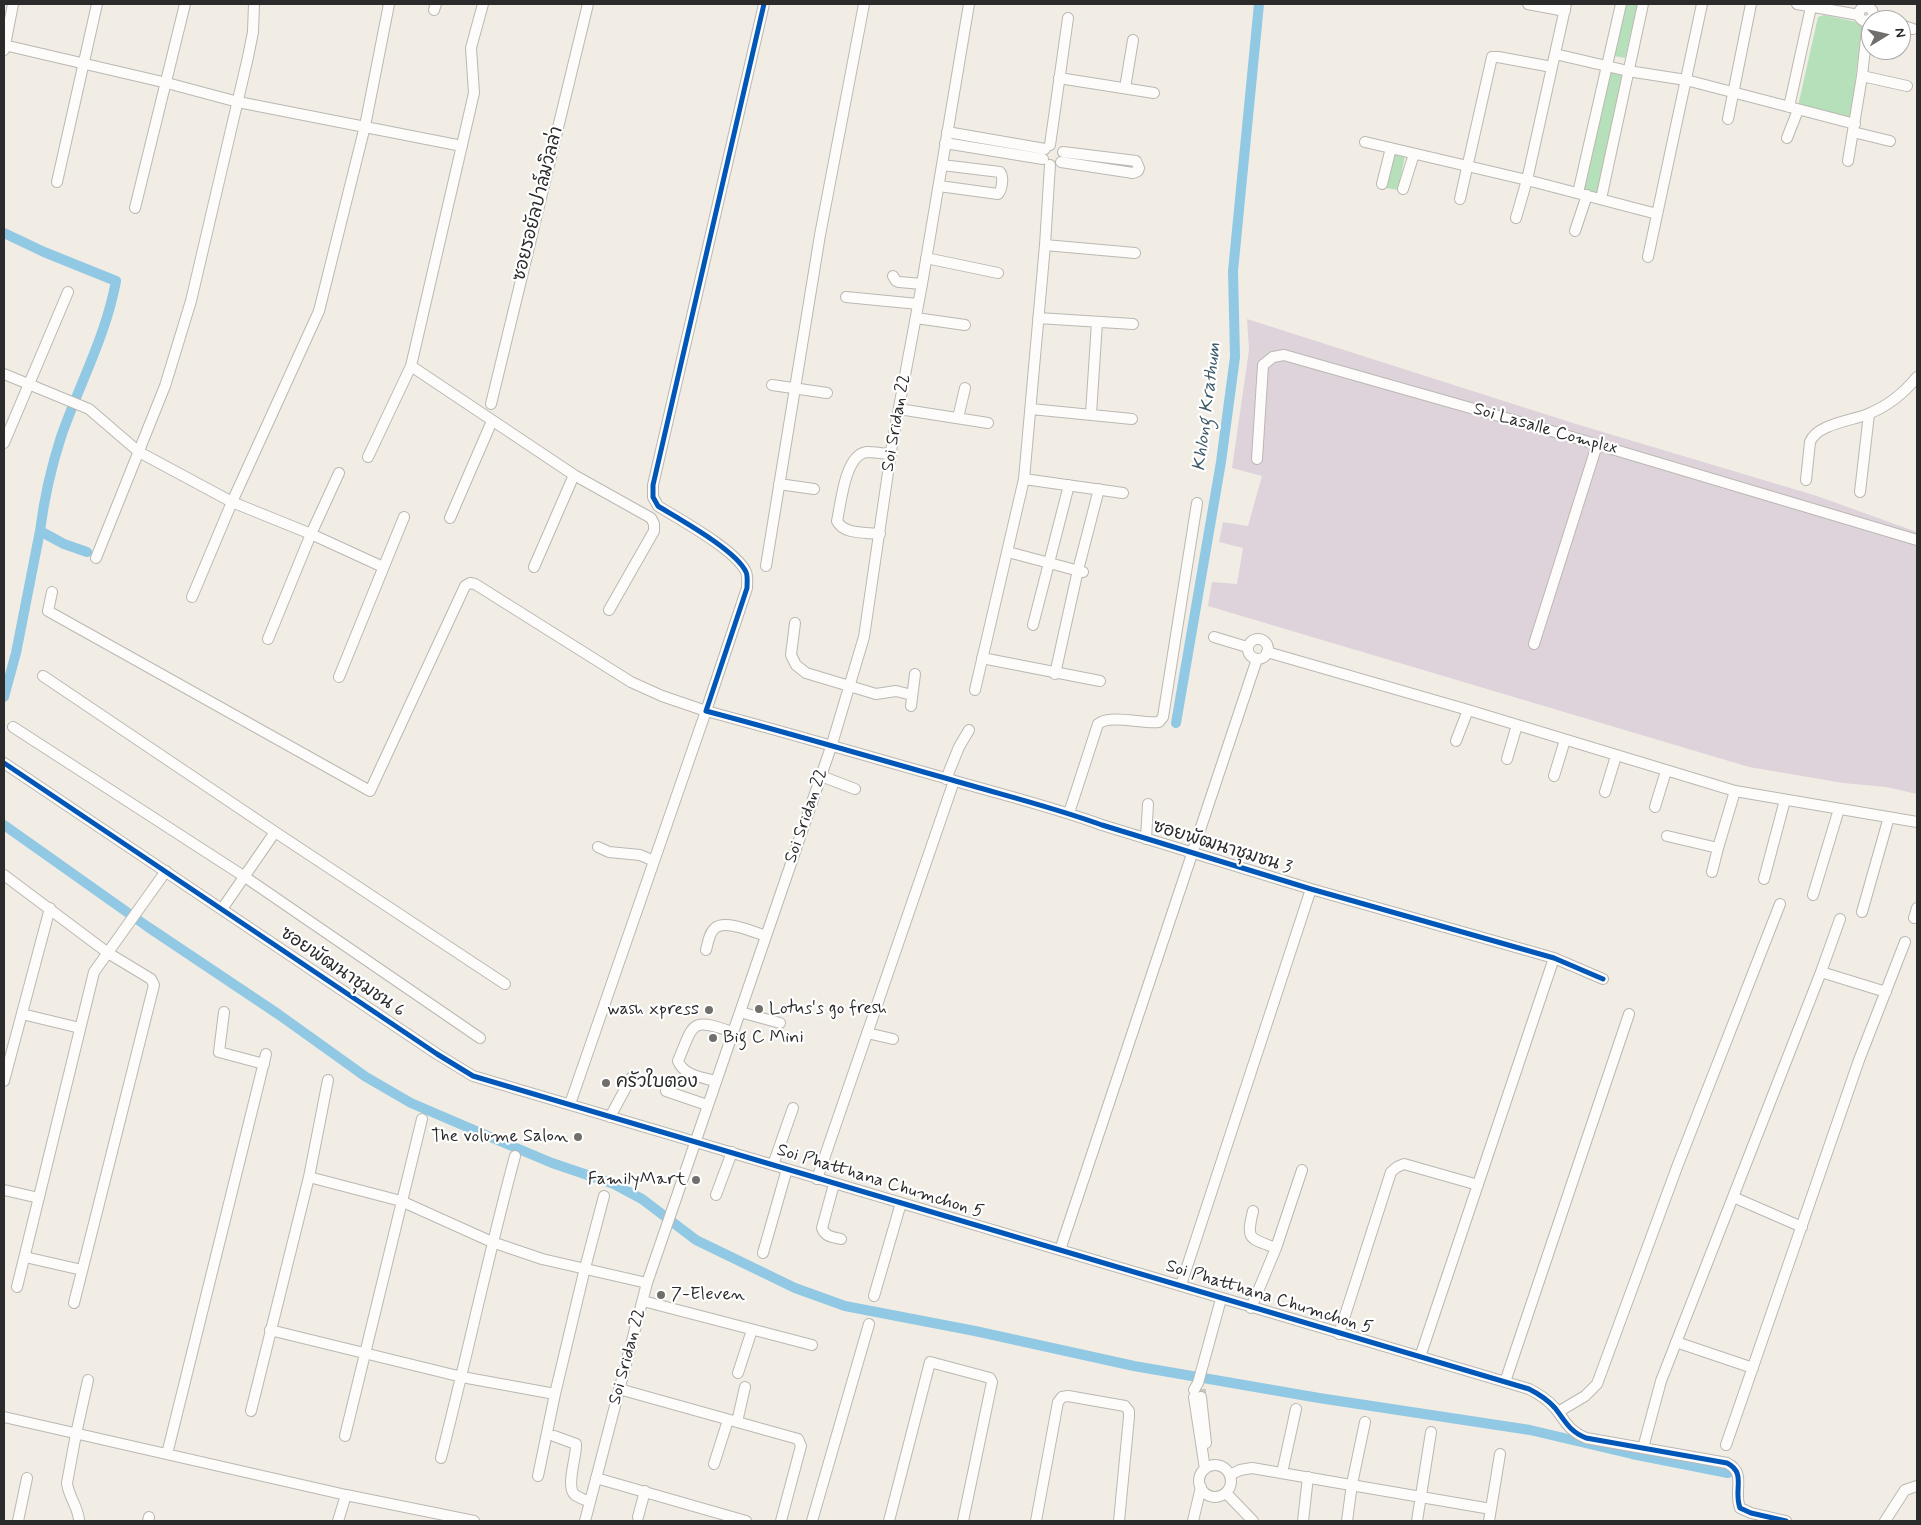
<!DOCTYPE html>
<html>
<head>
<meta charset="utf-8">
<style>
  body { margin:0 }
  #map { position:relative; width:1921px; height:1525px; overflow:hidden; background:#f1ede5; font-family:Mynerve,sans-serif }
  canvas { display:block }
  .frame { position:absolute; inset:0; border:5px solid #2b2b2b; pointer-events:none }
  .north { position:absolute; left:1861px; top:10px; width:50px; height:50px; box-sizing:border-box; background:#fff; border:1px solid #aaa; border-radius:50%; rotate:81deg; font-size:14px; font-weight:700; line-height:20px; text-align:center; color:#2b2b2b }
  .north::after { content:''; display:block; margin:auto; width:18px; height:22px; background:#706f6c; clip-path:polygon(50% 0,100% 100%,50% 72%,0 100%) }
</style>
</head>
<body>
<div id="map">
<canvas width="1921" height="1525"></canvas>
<div class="frame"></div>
<div class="north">N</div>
</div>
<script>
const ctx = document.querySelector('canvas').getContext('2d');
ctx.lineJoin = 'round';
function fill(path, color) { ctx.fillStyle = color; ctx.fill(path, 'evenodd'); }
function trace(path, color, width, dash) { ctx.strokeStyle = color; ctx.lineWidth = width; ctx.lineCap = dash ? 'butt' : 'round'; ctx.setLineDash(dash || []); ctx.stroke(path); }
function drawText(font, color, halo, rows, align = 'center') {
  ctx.font = font + ' Mynerve,"Playpen Sans Thai",sans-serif'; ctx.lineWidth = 4.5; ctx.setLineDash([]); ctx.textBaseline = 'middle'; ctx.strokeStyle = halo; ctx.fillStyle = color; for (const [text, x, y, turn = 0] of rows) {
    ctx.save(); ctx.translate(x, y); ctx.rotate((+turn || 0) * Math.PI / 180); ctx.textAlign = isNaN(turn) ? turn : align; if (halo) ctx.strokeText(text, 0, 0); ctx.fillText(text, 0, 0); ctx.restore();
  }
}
fill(new Path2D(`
  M 1247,319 L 1576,424 L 1817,496 L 1917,532 L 1917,794 L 1886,787 L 1843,783 L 1749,767 L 1208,606 L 1212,582 L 1237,584 L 1243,548 L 1219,542 L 1223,522 L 1248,526 L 1262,476 L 1232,468 L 1249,350 Z`), '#ded3da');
fill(new Path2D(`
  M 1625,4 L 1638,4 L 1625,58 L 1613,56 Z
  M 1824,15 L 1862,23 L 1851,118 L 1798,106 L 1818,17 Z
  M 1608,72 L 1624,76 L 1599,194 L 1583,190 Z
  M 1394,154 L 1405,156 L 1398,190 L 1386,188 Z`), '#b6e0ba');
trace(new Path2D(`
  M 4,233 L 44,252 L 116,281 C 106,336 79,385 61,437 C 51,468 44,499 40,531 L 64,544 L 87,552
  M 4,697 L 16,653 L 40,531
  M 1176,723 L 1221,462 L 1235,357 L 1233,271 L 1259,4
  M 4,825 L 148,927 L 278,1014 L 366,1077 L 411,1103 L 488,1136 L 552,1163 L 614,1184 L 642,1199 L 696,1240 L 795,1288 L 845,1306 L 975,1331 L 1134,1366 L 1319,1398 L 1530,1430 L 1632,1454 L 1728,1473`), '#91c8e4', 10);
trace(new Path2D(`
  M 1201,1389 L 1201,1397`), '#c9c6c0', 10, [10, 5]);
const minor = new Path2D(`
  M 764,4 L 653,485 L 653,497 L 658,506 C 679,519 736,550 746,572 C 748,576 747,583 747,588 L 706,711 C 789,733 870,757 952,780 C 1003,795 1053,807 1102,825 L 1311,889 L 1554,958 L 1603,979
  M 1528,4 L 1565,11
  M 1797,4 L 1859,15
  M1859 14a7 7 0 1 1 14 0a7 7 0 1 1-14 0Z
  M 434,10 L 436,4
  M 1873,15 L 1887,20
  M 1901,25 L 1913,29
  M 4,45 L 167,83 L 238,102 L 462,146
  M 4,50 L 13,4
  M 1555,54 L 1628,71 L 1686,80 L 1855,124
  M 1862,76 L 1907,86
  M 1059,78 L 1154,93
  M 1125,88 L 1133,40
  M 1789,107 L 1811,7
  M 1728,119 L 1751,4
  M 947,132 L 1045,149
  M 1853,132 L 1890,141
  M 1787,138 L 1798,110
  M 1365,142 L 1527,180 L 1657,214
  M 945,143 L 1043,159
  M 1050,145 L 1068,18
  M 1848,161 L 1862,76 L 1868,20
  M 1061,162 L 1133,173 L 1138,171 L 1139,168 L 1136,161 L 1063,152
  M 57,182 L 97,4
  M 1382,184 L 1391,148
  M 939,186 L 998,194 C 1002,190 1004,177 1000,172 L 942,165
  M 1403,189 L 1414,154
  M 1578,193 L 1621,4
  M 1460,199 L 1492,57 L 1498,57 L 1552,67
  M 1601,199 L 1643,4
  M 135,208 L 185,4
  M 1516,218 L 1527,180 L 1566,4
  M 1575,231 L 1587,195
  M 1045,245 L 1135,253
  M 1648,257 L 1702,4
  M 926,258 L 998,273
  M 893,276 L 896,281 L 899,282 L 922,284
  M 846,297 L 918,304
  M 916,318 L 965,325
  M 1038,318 L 1133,324
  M 411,366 L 574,475 L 651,518 L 654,524 L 654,531 L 609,610
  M 4,374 L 89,409 L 139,452 L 232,502 L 311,534 L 383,567
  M 772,385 L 827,393
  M 491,404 L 588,4
  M 899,409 L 988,423
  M 1031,409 L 1132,419
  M 1091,414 L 1097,322
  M 958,418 L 965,388
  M 4,443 L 68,292
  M 368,457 L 411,366 L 474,93 L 471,48 L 483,4
  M 1257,459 L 1263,365 L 1273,357 L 1284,355 L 1555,432 L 1917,540
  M 1024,479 L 1123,493
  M 1806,480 L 1810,442 C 1817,424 1851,421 1868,414 C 1888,406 1904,393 1917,377
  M 779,484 L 814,489
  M 1860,492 L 1869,414
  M 450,518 L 492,421
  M 880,534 C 866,532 844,535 837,521 C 841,503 845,454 867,452 C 875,452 884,454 891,454
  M 1008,552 L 1083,572
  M 96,558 L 165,386 L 191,301 L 248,57 L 253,32 L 254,4
  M 766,566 L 820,235 L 864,4
  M 534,567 L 574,475
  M 52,592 L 48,611 L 370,791 L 465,586 L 470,583 L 475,584 L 631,682 L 662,696 L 706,711 L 570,1104
  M 192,597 L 232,502 L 319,311 L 365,126 L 389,4
  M 795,623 L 791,655 L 796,665 L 806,673 L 876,694 L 896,691 L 912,695
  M 1033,625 L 1069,485
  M 1214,637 L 1247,647
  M1248 649a10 10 0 1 1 20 0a10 10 0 1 1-20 0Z
  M 268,639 L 311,534 L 339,473
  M 1534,644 L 1597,445
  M 1267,652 L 1468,710 L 1735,791 L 1917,822
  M 982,658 L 1100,681
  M 1055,674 L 1078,570 L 1099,489
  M 43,676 L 275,832 L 222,909
  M 339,677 L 404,517
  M 975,690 L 1024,479 L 1045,245 L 1050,165
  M 911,706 L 915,674
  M 13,727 L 245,877 L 480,1038
  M 1456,741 L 1468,710
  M 1507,759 L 1517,725
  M 4,763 L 437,1054 L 473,1076 L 1529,1389 C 1539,1394 1547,1399 1555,1408 C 1566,1422 1569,1431 1586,1438 L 1727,1463 C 1747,1473 1733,1490 1740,1508 L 1751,1513 L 1786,1521
  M 821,776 L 855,789
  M 1554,776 L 1565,740
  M 946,779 L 959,747 L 969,730
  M 1605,792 L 1616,756
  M 1655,807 L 1666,771
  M 1069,813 L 1098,724 C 1109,714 1143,724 1159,722 L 1163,717 L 1197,503
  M 275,832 L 505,984
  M 1667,836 L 1718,848 L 1735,791
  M 1146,839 L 1148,804
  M 598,847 L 609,852 L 640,855 L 654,861
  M 1712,872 L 1718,848
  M 4,875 L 108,953 L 151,979 L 154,985 L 74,1303
  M 1764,879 L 1785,800
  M 1813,895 L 1839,809
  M 1862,912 L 1889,817
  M 1914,918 L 1917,908
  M 706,950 C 708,943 709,933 715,928 C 725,919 754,932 766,936
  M 1821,972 L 1886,992
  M 224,1012 L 219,1052 L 264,1064
  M 740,1012 L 780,1023
  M 22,1014 L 80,1028
  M 867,1033 L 893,1039
  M 4,1081 L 50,908
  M 715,1081 C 702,1077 684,1076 678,1061 C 694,1023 690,1017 732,1032
  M 666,1091 L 707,1105
  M 610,1117 L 631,1078
  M 773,1165 L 793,1108
  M 309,1177 L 401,1201 L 492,1242 L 542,1259 L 647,1283
  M 817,1179 L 954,781
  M 834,1184 L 822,1228 C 825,1237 833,1237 841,1239
  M 4,1190 L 39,1198
  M 716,1195 L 732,1152
  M 1733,1197 L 1802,1227
  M 1253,1211 C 1246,1240 1249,1238 1276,1248
  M 1060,1250 L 1257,659
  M 763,1253 L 787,1169
  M 25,1257 L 82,1270
  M 1181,1285 L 1311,889
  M 17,1287 L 94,972 L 166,871
  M 874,1296 L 901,1203
  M 643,1301 L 812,1345
  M 1251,1308 L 1276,1248 L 1302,1170
  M 270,1330 L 462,1377 L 555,1394
  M 1339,1334 L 1391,1172 L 1397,1167 L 1404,1164 L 1478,1185
  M 1676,1342 L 1753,1368
  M 1420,1357 L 1554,958
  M 738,1373 L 752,1330
  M 1505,1382 L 1629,1014
  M 619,1389 L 798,1439 L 801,1446 L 781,1521
  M 1194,1390 L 1198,1383 L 1221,1299
  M 1194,1397 L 1205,1469
  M 1201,1397 L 1206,1443
  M 251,1411 L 309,1177 L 328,1080
  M 1558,1412 L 1585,1396 L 1597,1384 L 1677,1167 L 1780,904
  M 4,1417 L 346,1495 L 474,1521
  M 737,1422 L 745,1387
  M 345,1436 L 422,1119
  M 554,1436 L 576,1444 C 577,1456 565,1487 575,1495 C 579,1498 586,1500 590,1502
  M 1726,1445 L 1859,1060 L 1905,942
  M 1643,1448 L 1661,1381 L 1821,972 L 1840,919
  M 167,1454 L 266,1054
  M 441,1458 C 467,1357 488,1256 515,1156
  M 714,1464 L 728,1420
  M1199 1481a16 16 0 1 1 32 0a16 16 0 1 1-32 0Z
  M 1282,1473 L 1296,1409
  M 1230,1475 L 1240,1470 L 1252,1468 L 1491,1509
  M 538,1476 L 555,1394 L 585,1268 L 604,1196
  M 596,1478 L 746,1521
  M 1226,1493 L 1253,1521
  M 638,1517 L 645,1491
  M 18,1521 L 27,1478
  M 79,1521 C 79,1508 68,1496 67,1483 L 76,1434 L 88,1380
  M 148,1521 L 149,1517
  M 338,1521 L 346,1495
  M 585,1521 L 647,1283 L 832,744 L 864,637 L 892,445 L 922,284 L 969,4
  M 812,1521 L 869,1324
  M 889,1521 L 930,1362 L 990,1378 L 992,1382 L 963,1521
  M 1036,1521 L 1058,1402 L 1062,1397 L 1068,1396 L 1125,1406 L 1129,1411 L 1129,1417 L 1119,1521
  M 1193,1521 L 1201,1487
  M 1303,1521 L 1308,1477
  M 1347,1521 L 1352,1484 L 1365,1422
  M 1417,1521 L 1431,1432
  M 1489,1521 L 1500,1454
  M 1885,1521 L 1905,1490 L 1917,1486`);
trace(minor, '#bab8b2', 12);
trace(minor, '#fdfcfb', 10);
trace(new Path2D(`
  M 764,4 L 653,485 L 653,497 L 658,506 C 679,519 736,550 746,572 C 748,576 747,583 747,588 L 706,711 C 789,733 870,757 952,780 C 1003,795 1053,807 1102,825 L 1311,889 L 1554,958 L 1603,979
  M 4,763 L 437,1054 L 473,1076 L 1529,1389 C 1539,1394 1547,1399 1555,1408 C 1566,1422 1569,1431 1586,1438 L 1727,1463 C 1747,1473 1733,1490 1740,1508 L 1751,1513 L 1786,1521`), '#0057b8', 5);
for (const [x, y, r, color] of [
  [759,1009,5,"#706f6c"],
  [709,1010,5,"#706f6c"],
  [713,1038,5,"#706f6c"],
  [606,1083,5,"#706f6c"],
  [578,1137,5,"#706f6c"],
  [696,1180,5,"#706f6c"],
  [661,1295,5,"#706f6c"]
]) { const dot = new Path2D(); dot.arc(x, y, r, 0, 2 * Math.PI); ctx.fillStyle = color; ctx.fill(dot); trace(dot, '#fff', 2); }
drawText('18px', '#2b2b2b', '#fff', [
  ["ซอยรอยัลปาล์มวิลล่า",539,204,-76],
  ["Soi Sridan 22",897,423,-80],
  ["Soi Lasalle Complex",1545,430,16],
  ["Soi Sridan 22",807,816,-71],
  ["ซอยพัฒนาชุมชน 3",1222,848,17],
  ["ซอยพัฒนาชุมชน 6",342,973,34],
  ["Soi Phatthana Chumchon 5",880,1182,17],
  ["Soi Phatthana Chumchon 5",1269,1298,17],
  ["Soi Sridan 22",628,1357,-75]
]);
drawText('18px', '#2b2b2b', '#fff', [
  ["Lotus's go fresh",769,1009],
  ["wash xpress",699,1010,"right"],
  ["Big C Mini",723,1038],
  ["ครัวใบตอง",616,1083],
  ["The volume Salon",568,1137,"right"],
  ["FamilyMart",686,1180,"right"],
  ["7-Eleven",671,1295]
], 'left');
drawText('italic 19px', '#405c6b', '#fff', [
  ["Khlong Krathum",1208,407,-83]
]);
</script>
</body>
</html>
